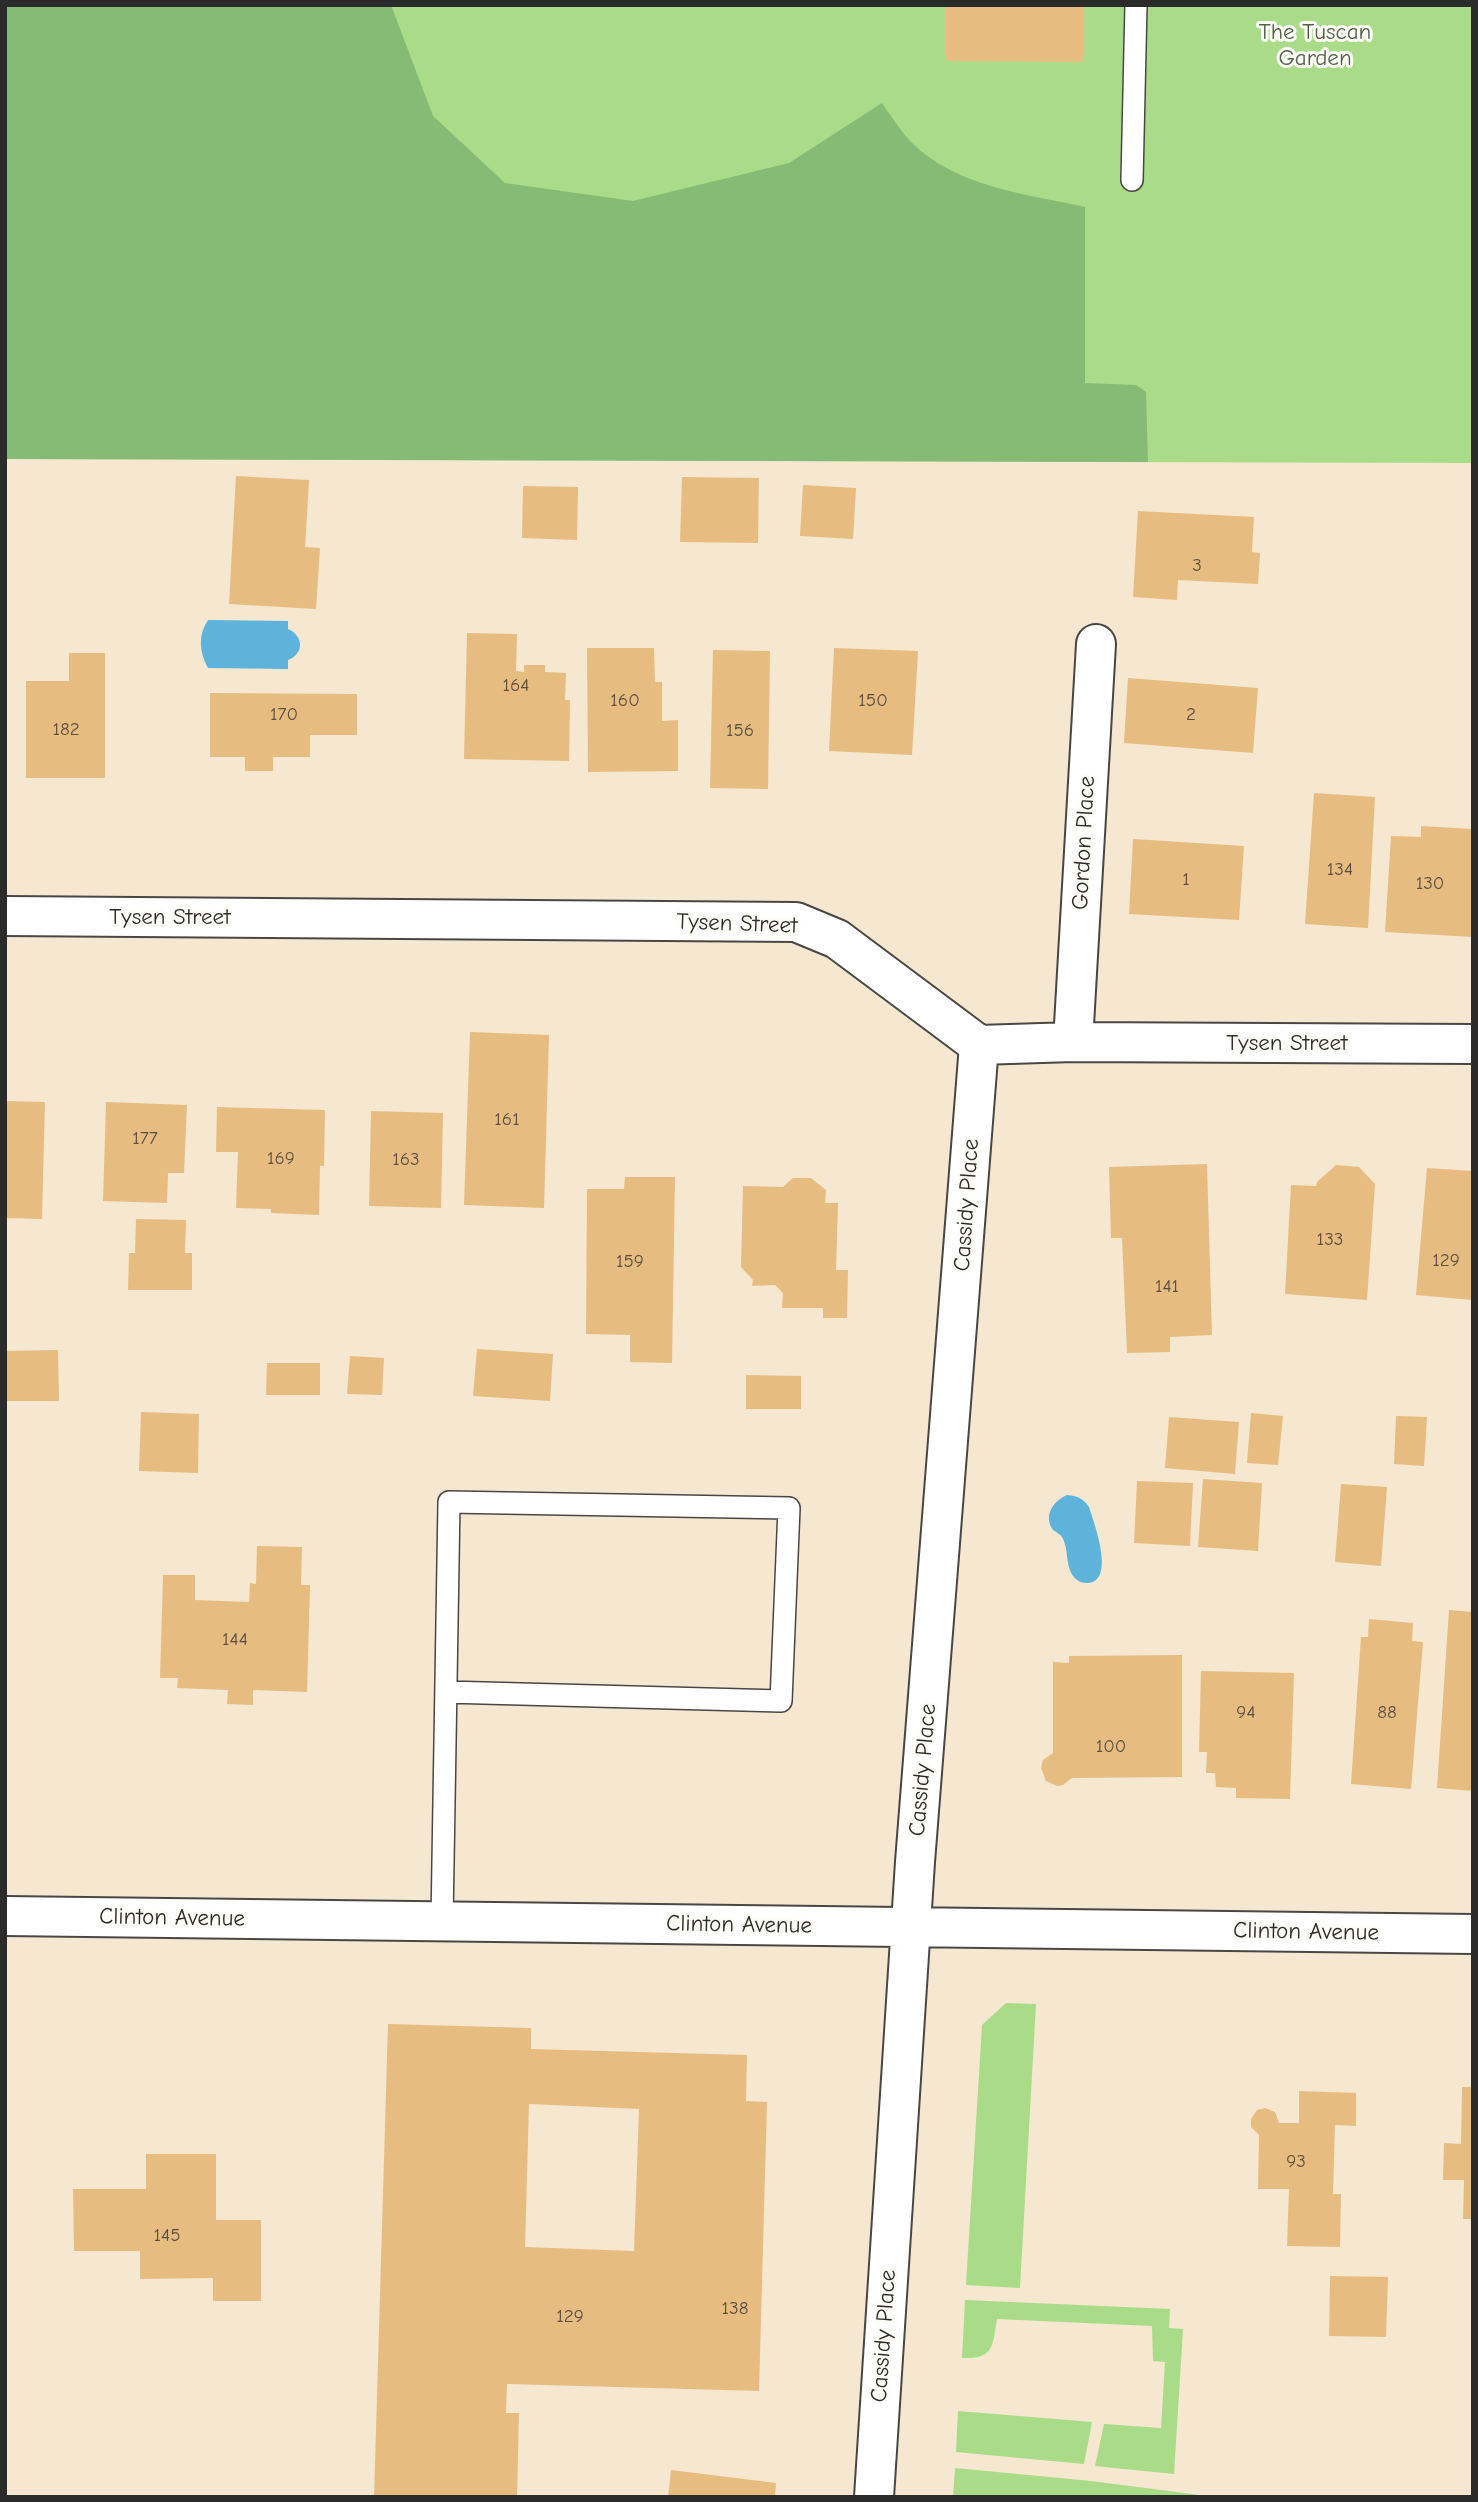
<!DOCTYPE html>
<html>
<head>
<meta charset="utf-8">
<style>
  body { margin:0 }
  #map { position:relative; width:1478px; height:2502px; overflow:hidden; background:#f5e7d0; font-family:"Comic Neue",sans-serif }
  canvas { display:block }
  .frame { position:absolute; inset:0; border:7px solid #2b2b2b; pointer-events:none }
</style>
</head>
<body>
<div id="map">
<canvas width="1478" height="2502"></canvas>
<div class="frame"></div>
</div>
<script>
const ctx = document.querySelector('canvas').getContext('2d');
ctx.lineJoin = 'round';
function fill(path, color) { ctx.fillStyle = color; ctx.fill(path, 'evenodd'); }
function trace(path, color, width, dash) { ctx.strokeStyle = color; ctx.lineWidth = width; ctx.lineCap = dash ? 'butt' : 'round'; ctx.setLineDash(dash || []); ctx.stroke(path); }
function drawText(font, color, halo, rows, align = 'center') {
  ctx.font = font + ' "Comic Neue",sans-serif'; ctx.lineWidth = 6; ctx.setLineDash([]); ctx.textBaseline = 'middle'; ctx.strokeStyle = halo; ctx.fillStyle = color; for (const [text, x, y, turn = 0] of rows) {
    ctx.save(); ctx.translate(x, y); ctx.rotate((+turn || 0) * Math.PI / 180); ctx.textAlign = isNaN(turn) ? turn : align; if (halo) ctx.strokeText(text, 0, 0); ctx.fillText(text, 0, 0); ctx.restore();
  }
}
fill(new Path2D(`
  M 5,5 L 1473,5 L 1473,463 L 5,459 Z
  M 1006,2003 L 1036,2004 L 1020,2288 L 966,2285 L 982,2025 Z
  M 965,2300 L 1170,2309 L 1169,2328 L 1183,2329 L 1174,2474 L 1095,2466 L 1104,2424 L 1161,2428 L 1165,2362 L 1153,2361 L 1152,2326 L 997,2319 C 992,2346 995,2359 962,2358 Z
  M 958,2411 L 1092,2422 L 1084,2464 L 956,2452 Z
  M 955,2468 L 1091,2481 L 1215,2497 L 953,2497 Z`), '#a9db89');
fill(new Path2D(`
  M 5,5 L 391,5 L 433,116 L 505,183 L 633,201 L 789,163 L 882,103 C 891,116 900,130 911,142 C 956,187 1026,194 1085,207 L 1085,383 L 1136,385 L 1146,392 L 1148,462 L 5,459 Z`), '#86bb75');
fill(new Path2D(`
  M 208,620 L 288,621 L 288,629 C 304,636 304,654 288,660 L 288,669 L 208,668 C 199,652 198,635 208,620 Z
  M 1067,1495 C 1077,1496 1083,1498 1089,1507 C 1094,1523 1116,1581 1088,1583 C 1083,1583 1078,1582 1074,1577 C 1065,1567 1069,1548 1062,1537 C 1060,1534 1056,1532 1053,1530 C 1043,1516 1053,1501 1067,1495 Z`), '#5db3d9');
fill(new Path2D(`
  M 946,5 L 1083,5 L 1083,62 L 946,61 Z
  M 236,476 L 309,480 L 305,547 L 320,548 L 316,609 L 229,604 Z
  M 682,477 L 759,478 L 758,543 L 680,542 Z
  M 803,485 L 856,488 L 853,539 L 800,536 Z
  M 523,486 L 578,487 L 577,540 L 522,538 Z
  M 1138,511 L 1254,517 L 1252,552 L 1260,553 L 1258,584 L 1178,580 L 1177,600 L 1133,597 Z
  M 467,633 L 517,634 L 516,671 L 524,672 L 524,665 L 545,665 L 545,672 L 566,673 L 565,700 L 570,700 L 569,761 L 464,759 Z
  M 587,648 L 654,648 L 655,682 L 662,682 L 662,721 L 678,720 L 678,771 L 588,772 Z
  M 834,648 L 918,651 L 912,755 L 829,751 Z
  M 713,650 L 770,651 L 768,789 L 710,788 Z
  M 69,653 L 105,653 L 105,778 L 26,778 L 26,681 L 69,681 Z
  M 1128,678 L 1258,688 L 1253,753 L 1124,743 Z
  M 210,693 L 357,694 L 357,735 L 310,735 L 310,757 L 273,757 L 273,771 L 245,771 L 245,757 L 210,757 Z
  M 1314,793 L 1375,797 L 1368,928 L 1305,924 Z
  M 1421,826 L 1473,829 L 1473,937 L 1385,932 L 1391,836 L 1421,837 Z
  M 1133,839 L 1244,846 L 1239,920 L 1129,914 Z
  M 470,1032 L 549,1035 L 544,1208 L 464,1205 Z
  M 5,1101 L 45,1102 L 42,1219 L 5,1218 Z
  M 106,1102 L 187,1105 L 184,1173 L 168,1173 L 167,1203 L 103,1201 Z
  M 217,1107 L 325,1110 L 324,1166 L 320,1166 L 319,1215 L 271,1213 L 271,1209 L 236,1208 L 238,1152 L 216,1152 Z
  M 371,1111 L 443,1113 L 441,1208 L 369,1206 Z
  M 1207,1164 L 1212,1335 L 1170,1337 L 1170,1352 L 1127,1353 L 1122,1238 L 1111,1238 L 1109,1167 Z
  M 1336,1165 L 1359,1167 L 1375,1184 L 1367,1300 L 1285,1294 L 1291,1185 L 1316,1186 L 1317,1182 Z
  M 1427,1168 L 1473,1171 L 1473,1300 L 1416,1295 Z
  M 625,1177 L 675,1177 L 672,1363 L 630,1362 L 630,1335 L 586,1334 L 587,1189 L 624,1189 Z
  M 793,1178 L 811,1178 L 826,1190 L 825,1203 L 838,1203 L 836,1270 L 848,1270 L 847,1318 L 823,1318 L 823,1308 L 782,1308 L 783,1293 L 775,1285 L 752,1286 L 753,1280 L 741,1267 L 743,1186 L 783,1187 Z
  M 136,1219 L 186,1220 L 185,1253 L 192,1253 L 192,1290 L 128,1290 L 129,1253 L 135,1253 Z
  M 477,1349 L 553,1354 L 550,1401 L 473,1396 Z
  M 58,1350 L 59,1401 L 6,1401 L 5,1351 Z
  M 350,1356 L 384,1358 L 382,1395 L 347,1394 Z
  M 267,1363 L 320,1363 L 320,1395 L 266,1395 Z
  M 746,1375 L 801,1376 L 801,1409 L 746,1409 Z
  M 141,1412 L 199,1414 L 198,1473 L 139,1471 Z
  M 1251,1413 L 1283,1416 L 1278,1465 L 1247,1463 Z
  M 1396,1416 L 1427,1417 L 1424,1466 L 1394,1464 Z
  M 1169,1417 L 1239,1422 L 1235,1474 L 1165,1468 Z
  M 1203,1479 L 1262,1483 L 1258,1551 L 1198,1547 Z
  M 1137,1481 L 1193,1483 L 1190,1546 L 1134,1543 Z
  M 1341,1484 L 1387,1487 L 1381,1566 L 1335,1562 Z
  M 257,1546 L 302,1547 L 301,1585 L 310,1585 L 307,1692 L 253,1690 L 253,1705 L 227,1704 L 228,1690 L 177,1688 L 178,1678 L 160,1678 L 163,1575 L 195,1575 L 195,1600 L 249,1602 L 250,1583 L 256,1584 Z
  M 1449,1610 L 1473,1612 L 1473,1791 L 1437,1788 Z
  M 1369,1619 L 1413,1623 L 1412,1641 L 1423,1642 L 1411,1789 L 1351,1784 L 1361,1637 L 1368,1637 Z
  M 1182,1655 L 1182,1777 L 1072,1778 L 1063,1785 L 1057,1786 L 1046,1781 L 1041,1768 L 1043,1760 L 1053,1753 L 1053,1662 L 1069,1663 L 1069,1656 Z
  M 1201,1671 L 1294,1673 L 1290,1799 L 1236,1798 L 1236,1788 L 1216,1787 L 1215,1773 L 1206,1773 L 1207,1752 L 1199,1752 Z
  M 388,2024 L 531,2028 L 531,2049 L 747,2055 L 746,2101 L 767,2102 L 759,2391 L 507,2384 L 506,2413 L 519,2413 L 517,2497 L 374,2497 ZM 529,2104 L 639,2109 L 634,2251 L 525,2247 Z
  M 1462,2087 L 1473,2087 L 1473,2219 L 1463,2219 L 1464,2180 L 1443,2180 L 1444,2143 L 1461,2144 Z
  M 1299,2091 L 1356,2093 L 1356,2126 L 1335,2125 L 1333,2194 L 1341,2194 L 1340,2247 L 1287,2246 L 1289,2189 L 1258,2189 L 1259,2135 L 1251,2127 L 1251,2119 L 1257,2110 L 1265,2108 L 1275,2112 L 1279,2123 L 1299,2123 Z
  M 146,2154 L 216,2154 L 216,2220 L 261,2220 L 261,2301 L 213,2301 L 213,2278 L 140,2279 L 140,2251 L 74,2251 L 73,2189 L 146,2189 Z
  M 1330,2276 L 1388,2277 L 1386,2337 L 1329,2336 Z
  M 671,2470 L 776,2483 L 775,2497 L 668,2497 Z`), '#e7bc81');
const lane = new Path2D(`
  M 1132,180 L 1136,5
  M 442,1922 L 449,1502 L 789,1508 L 781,1701 L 446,1692`);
const street = new Path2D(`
  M 5,916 L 796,922 L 837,939 L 979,1045 L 1073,1042 L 1473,1044
  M 1073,1042 L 1096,644
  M 5,1916 L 1473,1934
  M 874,2497 L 915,1862 L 979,1045`);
trace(lane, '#494744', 24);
trace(street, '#494744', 42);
trace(lane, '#fff', 21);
trace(street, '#fff', 38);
drawText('19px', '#5a4f40', null, [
  ["3",1197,566],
  ["164",516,686],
  ["160",625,701],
  ["150",873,701],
  ["170",284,715],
  ["2",1191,715],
  ["182",66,730],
  ["156",740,731],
  ["134",1340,870],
  ["1",1186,880],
  ["130",1430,884],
  ["161",507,1120],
  ["177",145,1139],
  ["169",281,1159],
  ["163",406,1160],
  ["133",1330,1240],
  ["129",1446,1261],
  ["159",630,1262],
  ["141",1167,1287],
  ["144",235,1640],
  ["94",1246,1713],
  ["88",1387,1713],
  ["100",1111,1747],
  ["93",1296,2162],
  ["145",167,2236],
  ["138",735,2309],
  ["129",570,2317]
]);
drawText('23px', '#516047', '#fdfcf7', [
  ["The Tuscan",1315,32],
  ["Garden",1315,58]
]);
drawText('23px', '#2b2b2b', '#fdfcf7', [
  ["Gordon Place",1084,843,-87],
  ["Tysen Street",170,917],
  ["Tysen Street",737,924,2],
  ["Tysen Street",1287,1043],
  ["Cassidy Place",967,1205,-86],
  ["Cassidy Place",923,1770,-85],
  ["Clinton Avenue",172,1918,1],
  ["Clinton Avenue",739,1925,1],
  ["Clinton Avenue",1306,1932,1],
  ["Cassidy Place",884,2336,-86]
]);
</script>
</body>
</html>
